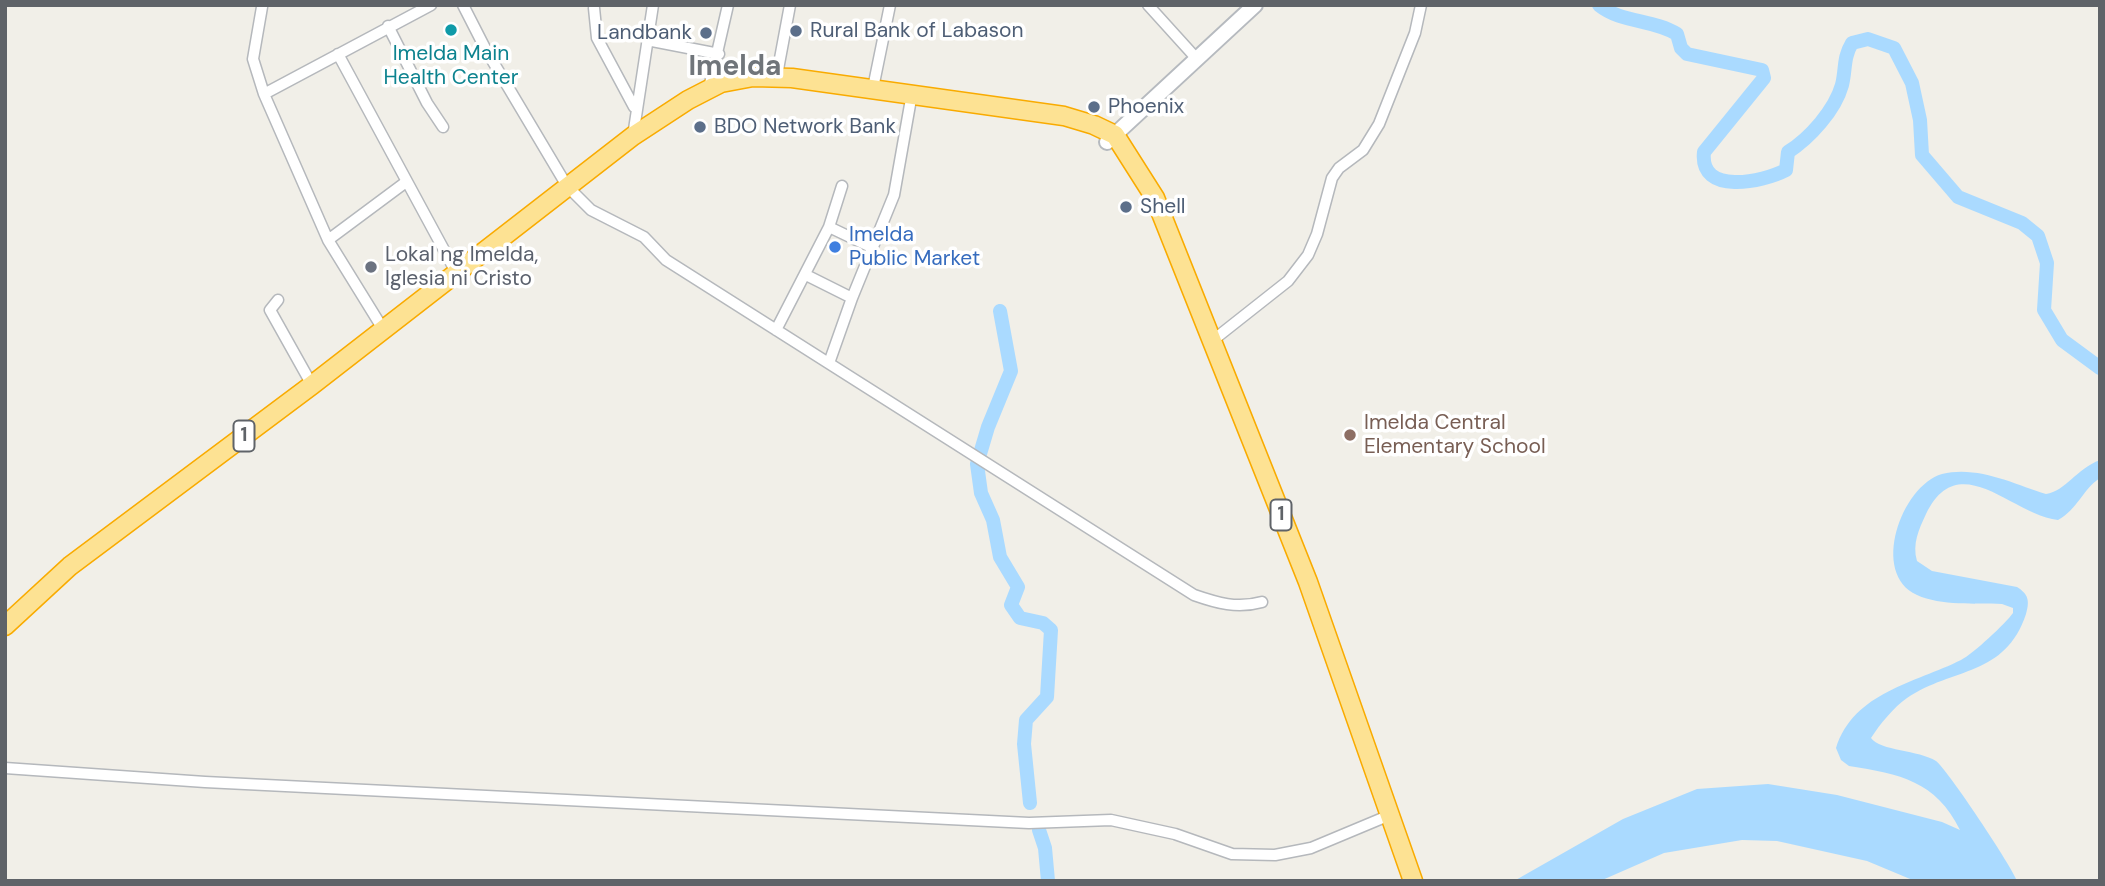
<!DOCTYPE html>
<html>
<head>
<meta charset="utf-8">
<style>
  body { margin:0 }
  #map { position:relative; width:2105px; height:886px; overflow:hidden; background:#f1efe8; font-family:"DM Sans",sans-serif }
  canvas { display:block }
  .frame { position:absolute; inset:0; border:7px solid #5f6368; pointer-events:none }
</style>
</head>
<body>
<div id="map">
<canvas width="2105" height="886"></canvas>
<div class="frame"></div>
</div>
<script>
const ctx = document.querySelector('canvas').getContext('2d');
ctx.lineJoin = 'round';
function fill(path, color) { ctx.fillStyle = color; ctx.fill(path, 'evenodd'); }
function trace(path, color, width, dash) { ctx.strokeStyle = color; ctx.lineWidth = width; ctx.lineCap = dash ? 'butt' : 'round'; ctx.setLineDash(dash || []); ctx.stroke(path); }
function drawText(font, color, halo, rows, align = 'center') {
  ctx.font = font + ' "DM Sans",sans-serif'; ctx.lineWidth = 7; ctx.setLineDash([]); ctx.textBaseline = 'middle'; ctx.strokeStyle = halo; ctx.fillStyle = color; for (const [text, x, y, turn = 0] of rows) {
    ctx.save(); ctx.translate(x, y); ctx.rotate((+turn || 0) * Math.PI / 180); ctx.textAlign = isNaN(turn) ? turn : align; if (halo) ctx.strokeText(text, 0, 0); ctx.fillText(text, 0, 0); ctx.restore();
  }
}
fill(new Path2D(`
  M 2100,460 L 2100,478 C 2083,489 2077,510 2058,520 C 2012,515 1959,446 1926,514 C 1919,529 1912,544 1917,561 L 1932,571 L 2017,587 C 2028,594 2030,600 2026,614 C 2005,677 1953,667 1907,698 C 1894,707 1880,724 1871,738 C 1880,751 1919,750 1936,761 C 1947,769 2013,868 2017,881 L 1915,881 L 1867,861 L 1777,841 L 1742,840 L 1664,853 L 1600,881 L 1514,881 L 1623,819 L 1697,789 L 1768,784 L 1837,795 L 1942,822 L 1960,830 C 1936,781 1900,774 1849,766 L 1841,760 L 1836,748 C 1854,692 1915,683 1961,660 C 1973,654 2006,623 2013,613 L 2013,608 L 2002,604 C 1976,603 1941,606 1917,595 C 1870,574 1901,486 1942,474 C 1977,465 2014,484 2046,494 C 2066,491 2076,469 2100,460 Z`), '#aadaff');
trace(new Path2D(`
  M 1599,5 C 1621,23 1653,19 1677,34 L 1681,48 L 1687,54 L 1762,70 L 1764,78 L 1704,152 C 1699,196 1763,182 1786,170 L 1788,152 C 1810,138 1835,110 1842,85 C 1846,69 1843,58 1852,43 L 1868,39 L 1894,48 L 1912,83 L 1920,120 L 1922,155 L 1958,197 L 2022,223 L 2038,236 L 2047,263 L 2044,310 L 2062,340 L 2100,368
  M 1000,311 L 1011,371 L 988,427 L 977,464 L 981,493 L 993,520 L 1000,557 L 1018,587 L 1011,605 L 1020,618 L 1043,623 L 1051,630 L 1047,697 L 1026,720 L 1024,744 L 1030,803
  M 1039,830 L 1045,848 L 1048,881`), '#aadaff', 14);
const street = new Path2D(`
  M 463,5 L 486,50 L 567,186 L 591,210 L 644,237 L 666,260 L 1194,595 C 1217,603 1237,609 1262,602
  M 1148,5 L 1196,58
  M 262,7 L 253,59 L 264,94 L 328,240 L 383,329
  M 594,8 L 597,38 L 634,107
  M 388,26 L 427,103 L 443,127
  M 647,40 L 719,54
  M 338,54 L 457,274
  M 776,80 L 790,5
  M 709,88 L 728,5
  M 873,88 L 890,5
  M 264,94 L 431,5
  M 633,136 L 653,5
  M 829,227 L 873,248
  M 328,240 L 406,182
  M 806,275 L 852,298 L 894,195 L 911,99
  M 278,300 L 270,310 L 312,385
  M 776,330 L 829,227 L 842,186
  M 1212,341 L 1288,281 L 1308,255 L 1317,234 L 1332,178 L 1339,168 L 1363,150 L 1379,124 L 1415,33 L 1421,5
  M 829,363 L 852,298
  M 5,768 L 205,782 L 1029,823 L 1111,820 L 1175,834 L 1232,854 L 1275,855 L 1311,848 L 1390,815`);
const secondary = new Path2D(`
  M 1107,142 L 1255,5`);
const highway = new Path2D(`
  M 5,626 L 70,566 L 312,385 L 633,136 L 688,100 L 721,83 L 753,77 L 792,78 L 1064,116 L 1094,125 L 1115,135 L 1155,198 L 1308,582 L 1413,881`);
trace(street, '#b5b8bc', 13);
trace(secondary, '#b6babf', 18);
trace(highway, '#f9ab00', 21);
trace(street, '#fff', 10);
trace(secondary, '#fff', 14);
trace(highway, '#fde293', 18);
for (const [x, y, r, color] of [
  [451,30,7,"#0f9aa8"],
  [796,31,7,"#5c6f8a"],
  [706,33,7,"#5c6f8a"],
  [1094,107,7,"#5c6f8a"],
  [700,127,7,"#5c6f8a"],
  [1126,207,7,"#5c6f8a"],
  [835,247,7,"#3f7fe0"],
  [371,267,7,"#6b7280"],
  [1350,435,7,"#8d6e63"]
]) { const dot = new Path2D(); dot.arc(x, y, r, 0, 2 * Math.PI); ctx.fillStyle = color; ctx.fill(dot); trace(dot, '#fff', 2.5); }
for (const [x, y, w] of [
  [244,436,21],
  [1281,515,21]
]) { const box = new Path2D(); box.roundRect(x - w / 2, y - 15.5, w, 31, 5); ctx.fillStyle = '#fff'; ctx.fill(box); trace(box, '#5f6368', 2); }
drawText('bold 19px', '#5f6368', null, [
  ["1",244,436],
  ["1",1281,515]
]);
drawText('21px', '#4e5e75', '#fff', [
  ["Rural Bank of Labason",810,31],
  ["Landbank",692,33,"right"],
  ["Phoenix",1108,107],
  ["BDO Network Bank",714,127],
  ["Shell",1140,207]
], 'left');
drawText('21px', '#0d838f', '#fff', [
  ["Imelda Main",451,54],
  ["Health Center",451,78]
]);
drawText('21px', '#366cbe', '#fff', [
  ["Imelda",849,235],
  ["Public Market",849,259]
], 'left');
drawText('21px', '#5b616d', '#fff', [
  ["Lokal ng Imelda,",385,255],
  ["Iglesia ni Cristo",385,279]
], 'left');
drawText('21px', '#785e54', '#fff', [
  ["Imelda Central",1364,423],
  ["Elementary School",1364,447]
], 'left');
drawText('bold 28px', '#70757a', '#fff', [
  ["Imelda",735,68]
]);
</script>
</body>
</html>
